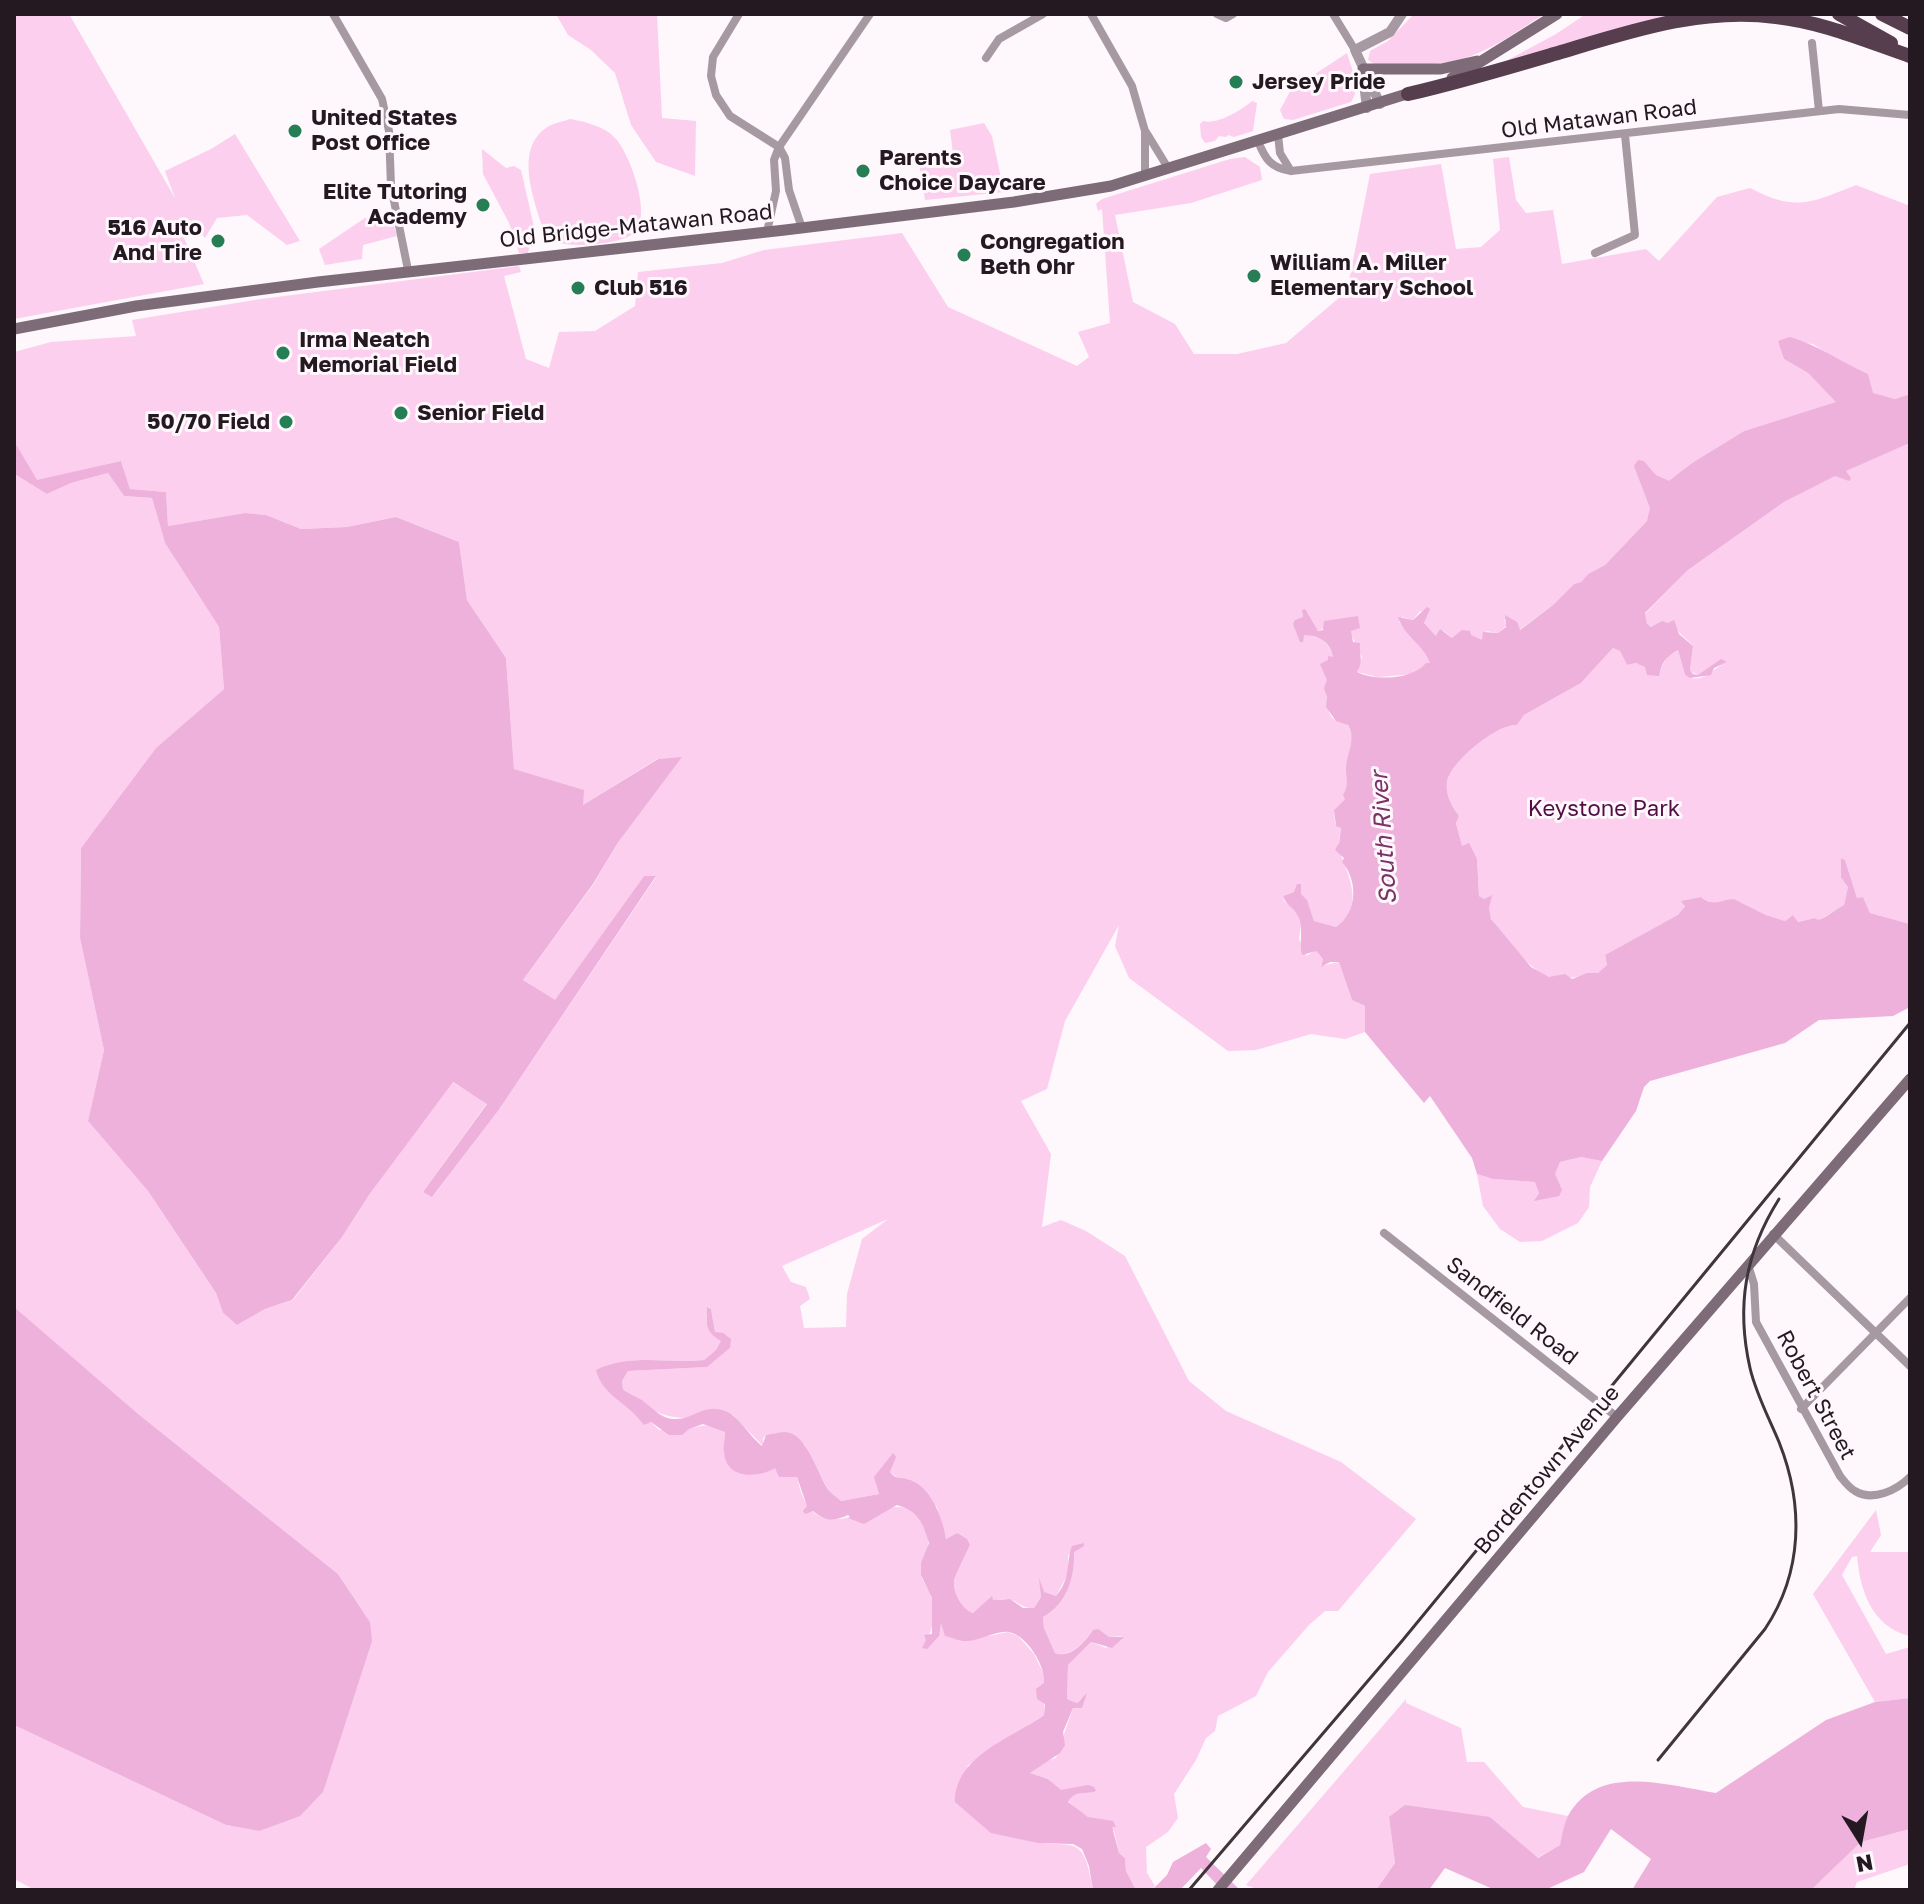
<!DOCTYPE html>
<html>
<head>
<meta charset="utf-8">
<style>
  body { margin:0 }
  #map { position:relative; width:1924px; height:1904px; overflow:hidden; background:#fef7fc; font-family:"Golos Text",sans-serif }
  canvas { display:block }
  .frame { position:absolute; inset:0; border:16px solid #241921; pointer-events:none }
  .north { position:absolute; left:1820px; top:1800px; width:80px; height:80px; -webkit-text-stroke:6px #fef7fc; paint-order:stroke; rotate:169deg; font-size:22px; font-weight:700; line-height:32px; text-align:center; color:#241921 }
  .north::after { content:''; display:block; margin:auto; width:28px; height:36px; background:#241921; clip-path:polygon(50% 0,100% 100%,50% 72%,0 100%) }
</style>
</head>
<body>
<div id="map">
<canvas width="1924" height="1904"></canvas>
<div class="frame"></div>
<div class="north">N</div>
</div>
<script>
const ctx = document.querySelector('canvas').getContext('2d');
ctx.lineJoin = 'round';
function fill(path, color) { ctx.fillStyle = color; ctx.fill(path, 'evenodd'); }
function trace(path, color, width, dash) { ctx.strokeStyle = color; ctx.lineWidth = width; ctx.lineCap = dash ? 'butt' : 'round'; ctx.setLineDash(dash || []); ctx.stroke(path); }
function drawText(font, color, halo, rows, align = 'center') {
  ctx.font = font + ' "Golos Text",sans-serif'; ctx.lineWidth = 6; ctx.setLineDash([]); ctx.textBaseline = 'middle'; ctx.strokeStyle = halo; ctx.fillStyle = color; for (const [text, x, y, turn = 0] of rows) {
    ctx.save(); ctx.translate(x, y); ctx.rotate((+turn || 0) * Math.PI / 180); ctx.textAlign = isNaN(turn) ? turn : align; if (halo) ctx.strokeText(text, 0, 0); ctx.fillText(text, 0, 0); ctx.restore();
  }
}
fill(new Path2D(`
  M 14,14 L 69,14 L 175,198 L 165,171 L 211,149 L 235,134 L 300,241 L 287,245 L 247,215 L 217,218 L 205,238 L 193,224 L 199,234 L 184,238 L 204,284 L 14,319 Z
  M 556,14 L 657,14 L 662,118 L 696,121 L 695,176 L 656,162 L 631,125 L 615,73 L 591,50 L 568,35 Z
  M 1414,14 L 1544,14 C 1518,31 1492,50 1462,59 C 1433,67 1403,64 1374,64 L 1368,60 L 1370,51 L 1388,41 Z
  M 1586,14 L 1682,14 L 1506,61 L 1556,34 Z
  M 1347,53 C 1351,68 1362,87 1351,102 L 1293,120 L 1284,119 L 1280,110 L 1299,75 L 1306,80 Z
  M 1252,101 L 1257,103 L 1253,131 L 1234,137 L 1228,135 L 1226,137 L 1219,136 L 1215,141 L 1205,143 L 1201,137 L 1200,124 L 1203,121 C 1217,125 1242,110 1252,101 Z
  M 570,119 C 585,122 605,126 616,139 C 630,155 652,214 635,232 C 622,246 558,250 545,237 C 537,205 512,152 546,128 C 552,123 563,122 570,119 Z
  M 984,123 L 992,136 L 1004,192 L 925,200 L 918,157 L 953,153 L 950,130 Z
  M 482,149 L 506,168 L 514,166 L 521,170 L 534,227 L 528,253 L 519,253 L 509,223 L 483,174 Z
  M 1245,157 L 1260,167 L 1262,180 L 1191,203 L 1115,215 L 1133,302 L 1175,324 L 1194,354 L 1237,354 L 1286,343 L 1347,291 L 1370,174 L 1441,164 L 1456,249 L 1481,247 L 1500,230 L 1493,159 L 1509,157 L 1516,200 L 1526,213 L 1553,210 L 1562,264 L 1646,249 L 1659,261 L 1717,197 L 1750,188 C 1796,212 1811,203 1856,185 L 1910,206 L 1910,394 L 1895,399 L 1872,393 L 1868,374 L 1839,361 L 1813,344 L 1779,341 L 1784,359 L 1808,373 L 1837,402 L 1744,431 L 1692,463 L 1669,482 L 1656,475 L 1644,461 L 1651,514 L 1647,521 L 1605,565 L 1588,574 L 1581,582 L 1574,584 L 1553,605 L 1519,630 L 1504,619 L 1506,626 L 1498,633 L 1486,631 L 1482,641 L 1452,638 L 1444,631 L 1437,637 L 1424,623 L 1429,609 L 1419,612 L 1413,620 L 1402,617 L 1399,622 L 1431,659 L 1430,663 L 1415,674 L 1378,677 L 1357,672 L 1362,657 C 1355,642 1350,630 1338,619 C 1329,622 1326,629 1317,631 L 1302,613 L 1303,617 L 1293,624 C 1306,643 1326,629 1333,657 L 1329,660 C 1328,673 1322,713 1335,720 C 1340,722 1344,722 1348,725 L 1353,739 L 1346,766 L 1347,788 L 1345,799 L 1334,810 L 1335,824 L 1341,827 C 1340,834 1337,846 1340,853 C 1350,878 1364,908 1336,927 L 1314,921 L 1307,901 L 1294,892 L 1283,896 L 1284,901 L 1297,912 L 1301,924 L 1299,939 L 1307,956 L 1315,950 L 1323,959 L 1321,966 L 1339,962 L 1352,1000 L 1365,1006 L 1365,1032 L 1345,1039 L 1311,1034 L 1256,1050 L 1228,1051 L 1129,978 L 1115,946 L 1119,925 L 1065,1021 L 1047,1089 L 1021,1101 L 1051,1154 L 1042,1227 L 1061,1220 L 1086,1231 L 1125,1256 L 1189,1381 L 1226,1411 L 1341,1462 L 1416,1519 L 1338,1611 L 1325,1611 L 1309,1625 L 1268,1672 L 1256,1696 L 1218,1716 L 1215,1731 L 1206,1738 L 1196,1760 L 1174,1794 L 1178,1818 L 1168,1832 L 1146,1847 L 1147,1873 L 1155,1886 L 1152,1890 L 1136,1890 L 1126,1871 L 1125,1858 L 1119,1853 L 1114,1831 L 1079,1812 L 1068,1801 C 1074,1791 1084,1791 1096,1791 L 1060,1790 L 1048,1779 L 1030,1773 L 1046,1761 L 1056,1758 L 1073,1708 L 1082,1708 L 1081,1698 L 1077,1703 L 1067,1699 L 1068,1665 L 1091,1642 L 1106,1648 L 1122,1636 L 1109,1637 L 1093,1630 C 1085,1642 1070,1658 1055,1653 L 1044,1628 L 1043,1617 C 1067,1605 1075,1577 1074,1552 L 1084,1543 L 1068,1555 L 1068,1574 L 1056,1596 L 1043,1592 L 1040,1581 L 1041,1597 L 1034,1608 C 1025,1608 1023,1606 1016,1602 C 1000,1593 985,1605 973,1613 C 962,1609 953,1593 954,1581 C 954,1576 967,1553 970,1545 L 957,1533 L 946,1539 L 937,1507 L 908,1479 L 901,1480 L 890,1472 L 894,1461 L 893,1454 L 876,1484 L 879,1494 L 841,1501 L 831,1494 L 811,1460 L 805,1445 L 787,1432 L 766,1435 L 763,1438 L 763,1446 L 733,1415 C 683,1419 663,1425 623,1389 L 622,1381 L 628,1371 L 706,1367 L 730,1348 L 715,1332 L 711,1309 L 708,1307 C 705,1324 706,1332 722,1340 L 716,1350 L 704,1360 C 669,1364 630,1353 597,1370 L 659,1430 C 668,1429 678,1431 687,1429 C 705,1426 707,1422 725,1432 L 724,1455 L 775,1467 L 797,1476 C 815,1579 909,1454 928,1538 C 930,1550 920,1562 921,1574 C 922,1581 929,1589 931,1596 C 938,1616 932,1631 922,1648 L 941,1622 L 989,1636 L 1008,1632 L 1018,1636 L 1034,1654 L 1045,1677 L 1044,1715 L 967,1766 L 1024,1839 C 1072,1853 1082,1826 1093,1890 L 35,1890 L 14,1879 L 14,1725 L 226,1825 L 259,1831 L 370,1622 L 338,1574 L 137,1413 L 14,1308 L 14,471 L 47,494 L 71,483 L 108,473 L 124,496 L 152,498 L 165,543 L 219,627 L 224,689 L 156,748 L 81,848 L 80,938 L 104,1050 L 88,1121 L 148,1191 L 216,1293 L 223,1313 L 237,1325 L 265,1309 L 293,1300 L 342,1237 L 369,1195 L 452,1082 L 487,1103 L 423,1192 L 433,1196 L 498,1111 L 656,877 L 644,876 L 555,1001 L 523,980 L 593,885 L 617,844 L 681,758 L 657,759 L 583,805 L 583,790 L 514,769 L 506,658 L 467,600 L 459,542 L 396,517 L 347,527 L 301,529 L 266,515 L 245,513 L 168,526 L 166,492 L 130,489 L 121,461 L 36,481 L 14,441 L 14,352 L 51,342 L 136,336 L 132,320 L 261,299 L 519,266 L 521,272 L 504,276 L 526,359 L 549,368 L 559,332 L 595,331 L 635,306 L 638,272 L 722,263 L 764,250 L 902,233 L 948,307 L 1077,366 L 1089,357 L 1078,332 L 1110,323 L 1102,209 L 1098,211 L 1096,204 L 1102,199 L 1230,159 ZM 888,1219 L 862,1239 L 847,1294 L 846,1327 L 804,1328 L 800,1306 L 810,1299 L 806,1287 L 791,1282 L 782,1266 Z
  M 383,216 L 391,216 L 397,236 L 363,245 L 362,259 L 325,265 L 319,249 L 365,218 Z
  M 1910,443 L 1910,924 L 1870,913 L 1863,897 L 1857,898 L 1845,860 L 1841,858 L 1848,887 L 1844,905 L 1818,921 L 1815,918 L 1798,922 L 1793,915 L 1785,921 L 1766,915 L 1734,899 C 1721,902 1712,906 1701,897 L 1682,901 L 1685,905 L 1679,915 L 1605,955 L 1607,965 L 1598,973 C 1581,974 1567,982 1549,977 C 1532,971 1501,937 1492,920 C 1488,913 1489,904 1490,896 L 1484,899 L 1479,896 L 1477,859 L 1462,847 L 1456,822 L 1459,816 C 1452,807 1445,794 1447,782 C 1450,762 1498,723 1517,725 L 1524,715 L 1581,683 L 1613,648 L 1620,651 L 1627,665 L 1636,663 L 1660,670 L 1669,654 L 1678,650 L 1685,675 C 1702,686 1712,669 1727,662 L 1698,675 L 1690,671 L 1693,646 C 1687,638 1680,636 1675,626 L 1662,622 L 1652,627 L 1647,625 L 1645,614 L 1688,570 L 1784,502 L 1836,475 Z
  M 1581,1157 L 1602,1161 L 1590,1187 L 1589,1207 L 1578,1223 L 1542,1241 L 1520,1242 L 1500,1229 L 1483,1206 L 1477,1174 L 1493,1179 L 1536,1182 L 1539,1193 L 1534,1200 L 1555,1173 L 1560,1162 Z
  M 1876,1510 L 1881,1535 L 1870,1552 L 1910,1552 L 1910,1636 C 1872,1627 1860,1591 1857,1556 L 1852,1557 L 1842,1575 L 1886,1654 L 1910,1647 L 1910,1698 L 1875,1702 L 1813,1594 Z
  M 1406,1699 L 1406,1703 L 1461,1728 L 1467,1762 L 1484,1762 L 1523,1807 L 1568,1816 L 1560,1845 L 1537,1858 L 1490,1817 L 1389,1817 L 1395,1863 L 1376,1890 L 1259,1890 L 1246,1885 Z
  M 1910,1829 L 1910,1864 L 1857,1882 L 1854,1890 L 1811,1890 L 1861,1842 Z`), '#fbcfed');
fill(new Path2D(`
  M 1790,337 C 1818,345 1841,362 1868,374 L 1873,393 L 1895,399 L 1910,394 L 1910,443 L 1846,471 L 1851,478 L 1849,481 L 1835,476 L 1784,502 L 1688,570 L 1645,613 L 1647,624 L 1651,627 L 1662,621 L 1668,623 L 1674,620 L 1679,634 L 1693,646 L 1690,670 L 1693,674 L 1698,675 L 1721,659 L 1727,662 L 1714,668 L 1711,675 L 1690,678 L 1685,675 L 1678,650 C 1666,656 1661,664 1659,676 L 1647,675 L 1645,667 L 1636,663 L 1627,665 L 1620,651 L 1613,648 L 1581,683 L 1524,715 L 1517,725 C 1498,723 1450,762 1447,782 C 1445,794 1452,807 1459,816 L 1456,823 L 1462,846 L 1469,843 L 1477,859 L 1479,896 L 1484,899 L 1492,895 L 1489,908 L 1491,919 L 1531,967 L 1549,977 L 1565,974 L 1572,979 L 1587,973 L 1598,973 L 1607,965 L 1605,955 L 1678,915 L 1685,906 L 1681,901 L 1701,897 C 1713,907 1720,900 1734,899 L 1766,915 L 1785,921 L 1793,915 L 1798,922 L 1815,918 L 1818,920 C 1826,918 1836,909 1844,905 L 1848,887 L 1841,877 L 1841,858 L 1845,860 L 1857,898 L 1863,897 L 1870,913 L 1910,924 L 1910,1007 L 1893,1016 L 1819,1020 L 1785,1043 L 1650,1081 L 1644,1087 L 1636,1111 L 1602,1161 L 1581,1157 L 1560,1162 L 1555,1174 L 1562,1190 L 1559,1196 L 1534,1201 L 1539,1193 L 1535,1182 L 1493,1179 L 1477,1174 L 1472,1158 L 1430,1096 L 1424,1103 L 1365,1032 L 1365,1006 L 1352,1000 L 1339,962 L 1330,962 L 1321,967 L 1323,959 L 1316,951 L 1302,955 C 1299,943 1304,927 1298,916 C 1294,907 1286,906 1283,896 L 1294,892 L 1297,884 L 1301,884 L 1301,894 L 1307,900 L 1314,921 L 1336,927 C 1358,912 1358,880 1342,862 L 1344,858 L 1335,850 L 1339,843 L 1341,828 L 1336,826 L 1334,810 L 1345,799 L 1343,795 C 1349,786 1346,780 1346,770 C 1346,752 1357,742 1348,725 L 1336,721 L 1326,707 L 1327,697 L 1324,688 L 1327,680 L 1320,664 L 1328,660 L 1328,656 L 1333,657 C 1330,641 1319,636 1304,635 L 1303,642 L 1300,642 L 1293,624 L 1295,620 L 1303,617 L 1302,610 L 1305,609 L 1318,631 L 1323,630 L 1324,621 L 1358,616 L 1360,628 L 1351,631 L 1353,642 L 1360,643 C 1359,656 1364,661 1357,672 C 1374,681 1413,680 1426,663 L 1430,663 C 1424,645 1404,636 1398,617 L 1413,620 L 1427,607 L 1430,609 L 1424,623 L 1436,636 L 1440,629 L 1452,638 L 1462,630 L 1470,631 L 1471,635 L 1482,640 L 1483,632 L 1498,633 L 1506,627 L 1505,615 L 1517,622 L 1520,630 L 1553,605 L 1574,584 L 1581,582 L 1588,574 L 1605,565 L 1647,521 L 1650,508 L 1634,466 L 1638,460 L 1644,461 L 1656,475 L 1669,481 L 1692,463 L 1744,431 L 1836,402 L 1808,373 L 1784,359 L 1778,341 Z
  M 14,441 L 37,480 L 121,461 L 130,489 L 166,492 L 168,526 L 245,513 L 266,515 L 301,529 L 347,527 L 396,517 L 459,542 L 467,600 L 506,658 L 514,769 L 584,790 L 583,805 L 658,759 L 682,757 L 617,844 L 593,884 L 523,980 L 555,1000 L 644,876 L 656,876 L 498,1111 L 432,1197 L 423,1192 L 487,1104 L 453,1082 L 369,1195 L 342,1237 L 292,1300 L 265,1309 L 237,1325 L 223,1313 L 216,1293 L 148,1191 L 88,1121 L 104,1050 L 80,938 L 81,848 L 156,748 L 224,689 L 219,627 L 165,543 L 152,498 L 124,496 L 108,473 L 71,483 L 47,494 L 15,474 Z
  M 14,1307 L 137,1413 L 338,1574 L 370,1622 L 372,1641 L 323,1792 L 300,1816 L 259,1831 L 226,1825 L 14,1725 Z
  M 707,1307 L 711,1309 L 715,1332 L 723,1333 L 731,1339 L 730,1348 L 707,1367 L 628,1371 L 622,1381 L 623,1389 C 628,1394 633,1395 638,1398 C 652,1405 659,1420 677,1419 C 695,1418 705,1403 725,1411 C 740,1417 749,1436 762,1446 L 766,1435 C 772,1434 780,1432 786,1432 C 809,1435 817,1477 831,1493 C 834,1496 838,1498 841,1501 L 879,1494 L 874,1477 L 893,1453 L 896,1457 L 890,1472 C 897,1480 899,1477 907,1479 C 931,1485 943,1519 946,1539 L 957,1533 L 967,1539 L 970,1545 C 967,1552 954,1577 954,1581 C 953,1593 962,1609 973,1613 L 992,1596 L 993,1600 L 1010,1599 L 1023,1608 L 1034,1608 L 1041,1597 L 1039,1578 L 1044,1592 L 1056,1596 C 1072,1577 1065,1565 1072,1546 L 1084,1543 L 1084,1546 L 1074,1552 C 1075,1578 1067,1604 1043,1617 L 1044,1628 L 1055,1653 C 1070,1659 1085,1642 1093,1630 L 1098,1629 L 1109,1637 L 1124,1637 L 1112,1648 L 1091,1642 L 1068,1665 L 1067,1699 L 1077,1703 L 1087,1693 L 1082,1708 L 1073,1708 L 1063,1732 L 1065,1745 L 1060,1753 L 1030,1773 L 1048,1779 L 1061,1790 L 1088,1785 L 1094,1787 L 1096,1791 C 1086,1795 1075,1789 1068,1802 L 1088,1817 L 1113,1821 L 1116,1827 L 1112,1827 L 1119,1853 L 1125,1858 L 1126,1871 L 1136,1890 L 1093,1890 L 1089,1866 L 1082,1849 L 1073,1844 L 1038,1843 L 991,1833 L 955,1802 C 955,1755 1013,1738 1044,1715 L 1045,1704 L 1037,1699 L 1036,1689 L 1044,1683 C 1046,1667 1027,1635 1009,1632 C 995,1630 979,1642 964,1641 C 959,1641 951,1637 945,1636 L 941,1623 L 939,1636 L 927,1649 L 922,1648 L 926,1640 L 924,1635 L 932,1634 L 932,1598 L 921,1575 L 921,1563 L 929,1543 C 923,1522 918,1511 897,1505 L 864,1524 L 848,1518 L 850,1517 L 848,1515 C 833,1522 825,1521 813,1511 L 805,1514 L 803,1511 L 807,1506 L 797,1477 L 779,1477 L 775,1468 C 758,1478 726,1480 724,1452 C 723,1446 725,1438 725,1432 L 703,1424 L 689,1429 L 682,1435 L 669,1435 L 651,1422 L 644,1425 C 628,1402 603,1397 596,1370 C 630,1353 669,1364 704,1360 L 716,1350 L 721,1341 C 704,1330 707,1326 707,1307 Z
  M 1910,1698 L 1910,1829 L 1861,1842 L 1811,1890 L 1632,1890 L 1651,1859 L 1611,1829 L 1584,1872 L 1545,1890 L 1495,1890 L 1445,1868 L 1429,1890 L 1376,1890 L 1395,1863 L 1389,1817 L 1405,1805 L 1490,1817 L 1538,1858 L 1560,1845 C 1562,1836 1564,1824 1568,1816 C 1598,1762 1668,1786 1716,1793 L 1826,1720 L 1875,1702 Z
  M 1206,1843 L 1211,1849 L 1206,1857 L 1240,1890 L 1222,1890 L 1201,1868 L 1180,1890 L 1152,1890 L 1167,1875 L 1173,1862 Z`), '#edb1db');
trace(new Path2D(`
  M 333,14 L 382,99 L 389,131 L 391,186 L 408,270
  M 739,14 L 713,57 L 711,76 L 716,95 L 730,116 L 779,147 L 785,158 L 789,190 L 802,228
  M 1091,14 L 1132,86 L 1145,131 L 1145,176
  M 1217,14 L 1226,18 L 1233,14
  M 1333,14 L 1355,50
  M 1812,43 L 1819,111
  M 986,58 L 999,39 L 1043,14
  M 1146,132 L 1168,168
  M 1278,135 L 1280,153 L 1291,171
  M 1258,141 C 1265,159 1271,168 1291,171 L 1839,109 L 1910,115
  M 767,232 L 776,191 L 774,160 L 779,147 L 870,14
  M 1595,253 L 1635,235 L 1625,135
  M 1384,1233 L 1617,1417
  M 1773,1234 L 1910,1366
  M 1748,1265 L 1754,1284 L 1756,1322 L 1840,1476 C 1844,1481 1849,1488 1855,1491 C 1873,1502 1897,1490 1910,1477
  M 1801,1409 L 1910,1298`), '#a799a2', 8);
trace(new Path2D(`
  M 1363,75 L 1367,108
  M 1380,104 L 1355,50 L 1390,32 L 1402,14`), '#a799a2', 10);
trace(new Path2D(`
  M 1363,69 L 1441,69 L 1477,61
  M 1452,78 L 1464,72 L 1557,14
  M 14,329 L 136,306 L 318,282 L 785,230 L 1014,202 L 1111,186 L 1413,92
  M 1218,1890 L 1617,1417 L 1910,1079`), '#7e6b78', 11);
trace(new Path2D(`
  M 1839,14 L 1891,43
  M 1882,14 L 1910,28
  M 1408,94 C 1460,82 1510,67 1561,52 C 1631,31 1702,7 1776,17 C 1822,22 1866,41 1910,56`), '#563e4e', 14);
trace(new Path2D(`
  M 1658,1760 L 1765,1629 C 1803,1572 1804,1505 1779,1442 C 1769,1418 1756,1394 1750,1368 C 1736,1306 1745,1253 1779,1199
  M 1189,1890 L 1402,1641 L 1910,1023`), '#3f353c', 3);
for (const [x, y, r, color] of [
  [1236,82,8,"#267f54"],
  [295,131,8,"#267f54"],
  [863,171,8,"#267f54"],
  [483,205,8,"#267f54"],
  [218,241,8,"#267f54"],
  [964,255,8,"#267f54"],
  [1254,276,8,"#267f54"],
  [578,288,8,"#267f54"],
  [283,353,8,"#267f54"],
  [401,413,8,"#267f54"],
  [286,422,8,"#267f54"]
]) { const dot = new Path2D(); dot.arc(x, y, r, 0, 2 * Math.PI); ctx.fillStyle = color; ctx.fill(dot); trace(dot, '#fef7fc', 3); }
drawText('bold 22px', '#241921', '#fef7fc', [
  ["Jersey Pride",1252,82],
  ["United States",311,118],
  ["Post Office",311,143],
  ["Parents",879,158],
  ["Choice Daycare",879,183],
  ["Elite Tutoring",467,192,"right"],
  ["Academy",467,217,"right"],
  ["516 Auto",202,228,"right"],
  ["And Tire",202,253,"right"],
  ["Congregation",980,242],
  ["Beth Ohr",980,267],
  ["William A. Miller",1270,263],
  ["Elementary School",1270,288],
  ["Club 516",594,288],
  ["Irma Neatch",299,340],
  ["Memorial Field",299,365],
  ["Senior Field",417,413],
  ["50/70 Field",270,422,"right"]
], 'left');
drawText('22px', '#241921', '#fef7fc', [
  ["Old Matawan Road",1599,119,-7],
  ["Old Bridge-Matawan Road",636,226,-6],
  ["Sandfield Road",1512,1311,38],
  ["Robert Street",1816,1395,62],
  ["Bordentown Avenue",1547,1470,-50]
]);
drawText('22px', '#520e44', '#fef7fc', [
  ["Keystone Park",1604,809]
]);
drawText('italic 24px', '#773266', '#fef7fc', [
  ["South River",1384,838,-94]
]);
</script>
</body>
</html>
